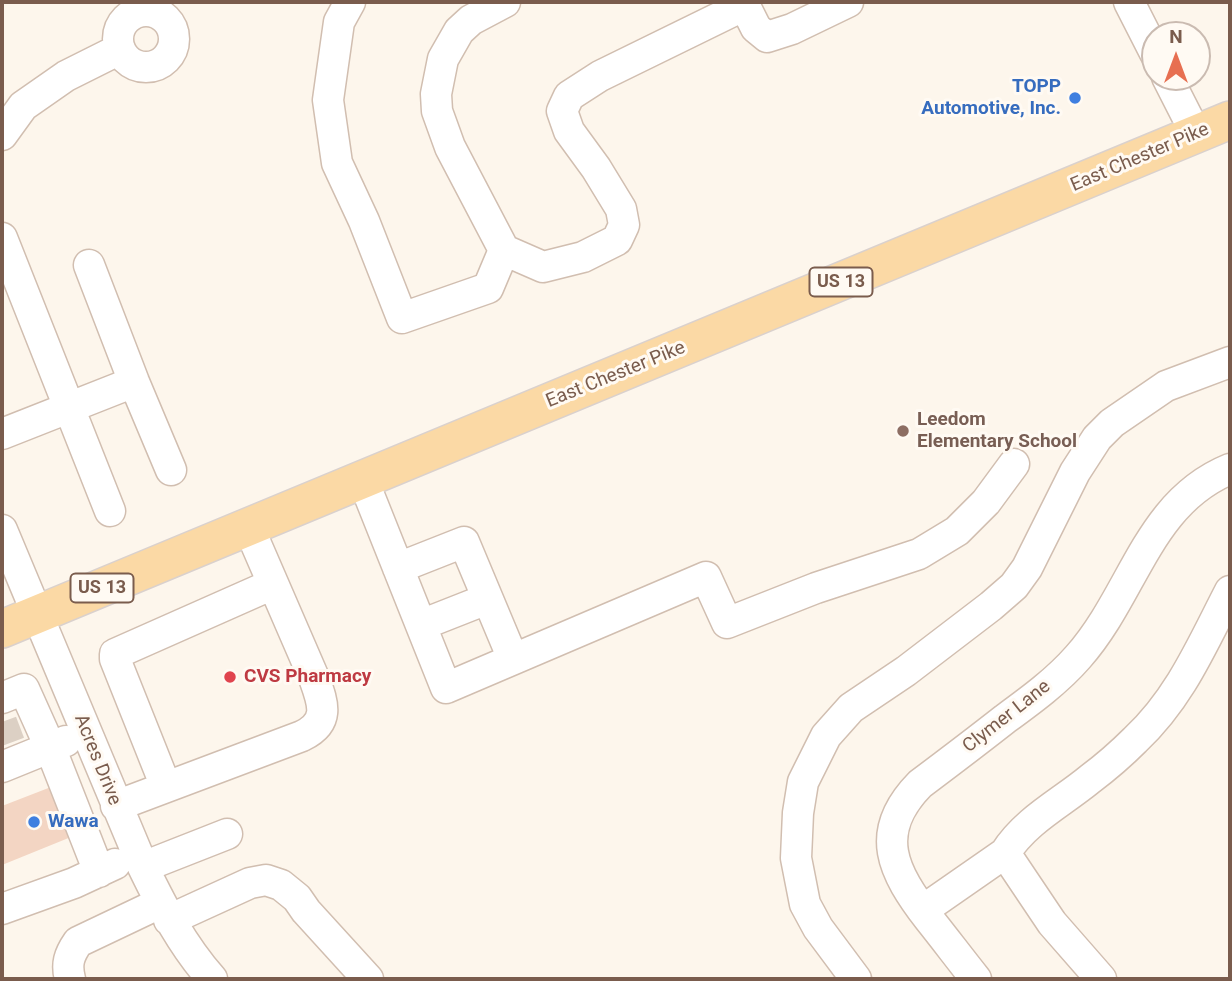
<!DOCTYPE html>
<html>
<head>
<meta charset="utf-8">
<style>
  body { margin:0 }
  #map { position:relative; width:1232px; height:981px; overflow:hidden; background:#fdf6ec; font-family:Roboto,sans-serif }
  canvas { display:block }
  .frame { position:absolute; inset:0; border:4px solid #7a5c4d; pointer-events:none }
  .north { position:absolute; left:1141px; top:21px; width:70px; height:70px; box-sizing:border-box; background:#fffaf3; border:2px solid #cabbb1; border-radius:50%; rotate:0deg; font-size:19px; font-weight:700; line-height:28px; text-align:center; color:#7a5c4d }
  .north::after { content:''; display:block; margin:auto; width:24px; height:32px; background:#e76f51; clip-path:polygon(50% 0,100% 100%,50% 72%,0 100%) }
</style>
</head>
<body>
<div id="map">
<canvas width="1232" height="981"></canvas>
<div class="frame"></div>
<div class="north">N</div>
</div>
<script>
const ctx = document.querySelector('canvas').getContext('2d');
ctx.lineJoin = 'round';
function fill(path, color) { ctx.fillStyle = color; ctx.fill(path, 'evenodd'); }
function trace(path, color, width, dash) { ctx.strokeStyle = color; ctx.lineWidth = width; ctx.lineCap = dash ? 'butt' : 'round'; ctx.setLineDash(dash || []); ctx.stroke(path); }
function drawText(font, color, halo, rows, align = 'center') {
  ctx.font = font + ' Roboto,sans-serif'; ctx.lineWidth = 6; ctx.setLineDash([]); ctx.textBaseline = 'middle'; ctx.strokeStyle = halo; ctx.fillStyle = color; for (const [text, x, y, turn = 0] of rows) {
    ctx.save(); ctx.translate(x, y); ctx.rotate((+turn || 0) * Math.PI / 180); ctx.textAlign = isNaN(turn) ? turn : align; if (halo) ctx.strokeText(text, 0, 0); ctx.fillText(text, 0, 0); ctx.restore();
  }
}
fill(new Path2D(`
  M 51,787 L 71,837 L 2,865 L 2,806 Z`), '#f3d5c3');
trace(new Path2D(`
  M 2,722 L 10,743`), '#dcd0c4', 30, [30, 15]);
const minor = new Path2D(`
  M 350,2 L 339,22 L 328,100 L 337,163 L 364,221 L 402,318 L 488,288 L 504,250
  M 743,2 L 756,28 L 767,37 L 792,29 L 848,2
  M 1129,2 L 1155,53
  M118 39a28 28 0 1 1 56 0a28 28 0 1 1-56 0Z
  M 1167,77 L 1196,134
  M 2,135 L 23,106 L 66,76 L 120,49
  M 2,238 L 110,511
  M 504,250 L 543,267 L 583,257 L 617,240 L 624,225 L 621,209 L 596,168 L 569,131 L 562,111 L 569,96 L 600,76 L 745,5
  M 504,250 L 450,147 L 437,111 L 436,94 L 443,59 L 459,31 L 471,20 L 505,2
  M 89,265 L 134,382 L 171,470
  M 2,434 L 134,382
  M 363,480 L 446,688 L 706,577 L 727,623 L 816,588 L 919,554 L 957,531 L 986,502 L 1014,464
  M 2,530 L 143,867 C 163,908 182,945 212,979
  M 398,568 L 464,542 L 513,659
  M 421,625 L 487,599
  M 2,698 L 24,689 L 50,747 L 99,872
  M 2,767 L 66,741
  M 166,787 L 115,659 L 115,654 L 273,584
  M 116,806 L 302,736 C 331,722 323,703 314,678 L 249,528
  M 1005,853 L 1052,923 L 1101,979
  M 143,867 L 227,834
  M 2,909 L 74,883 L 115,864
  M 923,910 L 1005,853 C 1026,820 1061,803 1090,779 C 1106,767 1121,754 1135,740 C 1180,698 1202,645 1230,591
  M 169,920 L 250,883 L 266,880 L 281,885 L 297,898 L 306,911 L 368,979
  M 70,979 C 66,964 69,955 78,942 L 160,903
  M 856,979 L 818,928 L 805,904 L 796,858 L 798,813 L 803,782 L 826,736 L 851,708 L 906,671 L 991,606 L 1014,586 L 1027,568 L 1075,472 L 1097,438 L 1112,423 L 1166,386 L 1230,362
  M 976,979 C 960,959 945,939 929,919 C 893,872 872,833 920,784 C 948,763 977,741 1005,719 C 1031,700 1057,681 1078,657 C 1134,594 1147,503 1230,469`);
const major = new Path2D(`
  M 2,629 L 1230,120`);
trace(minor, '#d1beb0', 33);
trace(major, '#dad1cd', 40);
trace(minor, '#fff', 30);
trace(major, '#fbd9a5', 37);
for (const [x, y, r, color] of [
  [1075,98,7,"#3f7fe0"],
  [903,431,7,"#8d6e63"],
  [230,677,7,"#e0444e"],
  [34,822,7,"#3f7fe0"]
]) { const dot = new Path2D(); dot.arc(x, y, r, 0, 2 * Math.PI); ctx.fillStyle = color; ctx.fill(dot); trace(dot, '#fffaf3', 2.5); }
for (const [x, y, w] of [
  [841,282,63],
  [102,588,63]
]) { const box = new Path2D(); box.roundRect(x - w / 2, y - 14.5, w, 29, 5); ctx.fillStyle = '#fffaf3'; ctx.fill(box); trace(box, '#7a5c4d', 2); }
drawText('bold 18px', '#7a5c4d', null, [
  ["US 13",841,282],
  ["US 13",102,588]
]);
drawText('bold 19px', '#366cbe', '#fffaf3', [
  ["TOPP",1061,87],
  ["Automotive, Inc.",1061,109],
  ["Wawa",48,822,"left"]
], 'right');
drawText('19px', '#7a5c4d', '#fffaf3', [
  ["East Chester Pike",1140,158,-23],
  ["East Chester Pike",616,375,-22],
  ["Clymer Lane",1007,717,-38],
  ["Acres Drive",97,760,68]
]);
drawText('bold 19px', '#785e54', '#fffaf3', [
  ["Leedom",917,420],
  ["Elementary School",917,442]
], 'left');
drawText('bold 19px', '#be3a42', '#fffaf3', [
  ["CVS Pharmacy",244,677]
], 'left');
</script>
</body>
</html>
